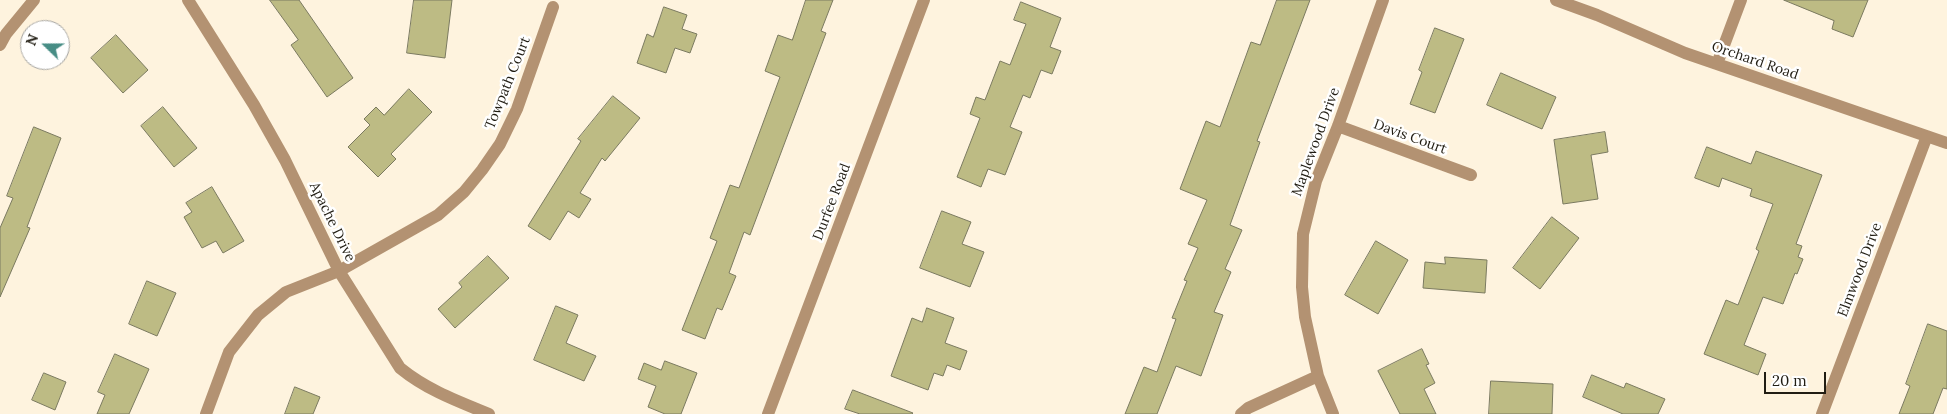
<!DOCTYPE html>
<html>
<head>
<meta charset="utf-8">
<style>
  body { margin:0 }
  #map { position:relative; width:1947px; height:414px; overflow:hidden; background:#fef3de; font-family:Lora,serif }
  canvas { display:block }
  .north { position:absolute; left:20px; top:20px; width:50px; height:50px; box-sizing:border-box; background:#fff; border:1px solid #a6a5a1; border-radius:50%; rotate:292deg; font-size:14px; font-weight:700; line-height:20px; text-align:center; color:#211d13 }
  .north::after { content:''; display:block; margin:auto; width:18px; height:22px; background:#478d85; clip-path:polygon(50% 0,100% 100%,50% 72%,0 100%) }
  .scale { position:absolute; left:1764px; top:372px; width:62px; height:22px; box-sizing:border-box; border:2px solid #211d13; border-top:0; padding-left:6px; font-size:15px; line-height:18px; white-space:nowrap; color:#211d13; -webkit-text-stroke:4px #fff; paint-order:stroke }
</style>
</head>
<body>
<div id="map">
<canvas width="1947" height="414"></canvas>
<div class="north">N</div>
<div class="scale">20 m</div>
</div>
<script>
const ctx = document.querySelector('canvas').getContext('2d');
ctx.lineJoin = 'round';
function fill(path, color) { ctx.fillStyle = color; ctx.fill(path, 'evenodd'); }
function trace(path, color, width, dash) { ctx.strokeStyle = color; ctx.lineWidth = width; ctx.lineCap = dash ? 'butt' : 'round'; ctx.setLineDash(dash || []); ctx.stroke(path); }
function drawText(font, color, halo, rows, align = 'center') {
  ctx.font = font + ' Lora,serif'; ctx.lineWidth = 5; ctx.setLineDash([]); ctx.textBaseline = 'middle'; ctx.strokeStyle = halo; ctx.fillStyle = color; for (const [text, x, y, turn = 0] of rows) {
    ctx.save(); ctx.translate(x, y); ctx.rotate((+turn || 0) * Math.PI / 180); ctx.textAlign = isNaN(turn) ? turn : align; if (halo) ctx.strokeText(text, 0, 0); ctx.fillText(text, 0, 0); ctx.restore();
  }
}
const building = new Path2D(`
  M 270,0 L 299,0 L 353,78 L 327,97 L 291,45 L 298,40 Z
  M 414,0 L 452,0 L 445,58 L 407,53 Z
  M 806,0 L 833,0 L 821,31 L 826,33 L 750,235 L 744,232 L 729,273 L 736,276 L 722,310 L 717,308 L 705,339 L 682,330 L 717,241 L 710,238 L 730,185 L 739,188 L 780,77 L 765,71 L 778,35 L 792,40 Z
  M 1277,0 L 1310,0 L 1257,141 L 1260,142 L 1230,225 L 1242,230 L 1225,269 L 1231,272 L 1214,312 L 1223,315 L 1201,376 L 1176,366 L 1157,414 L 1125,414 L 1144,367 L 1157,372 L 1176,319 L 1172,318 L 1187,281 L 1184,280 L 1198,248 L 1188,244 L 1207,200 L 1180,189 L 1206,121 L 1220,127 L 1251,42 L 1260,45 Z
  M 1784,0 L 1868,0 L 1853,37 L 1832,29 L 1834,21 Z
  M 1021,2 L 1061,18 L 1050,47 L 1061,51 L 1052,74 L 1041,70 L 1030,98 L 1023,95 L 1010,127 L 1022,132 L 1005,175 L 988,169 L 981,187 L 957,177 L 980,118 L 970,114 L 976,97 L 985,100 L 1000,61 L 1010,65 L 1026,24 L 1014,20 Z
  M 664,7 L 687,15 L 682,29 L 697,34 L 690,53 L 675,48 L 666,73 L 637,63 L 647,34 L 653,37 Z
  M 1435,28 L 1464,39 L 1435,113 L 1410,104 L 1422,72 L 1419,70 Z
  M 116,35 L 148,70 L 123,93 L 91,58 Z
  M 1501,73 L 1556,97 L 1542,129 L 1487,105 Z
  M 409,89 L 432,112 L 391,154 L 396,159 L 378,177 L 348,147 L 370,125 L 364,119 L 376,107 L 384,115 Z
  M 613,96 L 640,118 L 605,161 L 602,158 L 580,193 L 591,199 L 579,218 L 568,211 L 550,240 L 528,226 L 581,141 L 578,139 Z
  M 163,107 L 197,148 L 174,167 L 141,126 Z
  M 34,127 L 61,138 L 27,227 L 30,228 L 0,297 L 0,228 L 13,198 L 7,196 Z
  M 1605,132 L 1608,152 L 1591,155 L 1598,199 L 1563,204 L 1554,140 Z
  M 1707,147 L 1751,164 L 1756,151 L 1822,175 L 1796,244 L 1802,246 L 1798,257 L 1803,259 L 1797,274 L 1795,273 L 1783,304 L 1763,297 L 1744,345 L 1766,354 L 1758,375 L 1704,354 L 1726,300 L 1738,305 L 1759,251 L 1756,249 L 1773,204 L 1750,196 L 1752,189 L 1722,178 L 1719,187 L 1695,178 Z
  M 212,187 L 244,241 L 223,253 L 216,241 L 202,248 L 184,217 L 192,212 L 186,203 Z
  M 942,211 L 971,222 L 962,244 L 984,252 L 970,287 L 920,268 Z
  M 1552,217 L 1579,238 L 1540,289 L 1513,268 Z
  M 1376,241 L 1408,260 L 1378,314 L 1345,295 Z
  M 488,256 L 509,278 L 455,328 L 438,309 L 462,287 L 459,283 Z
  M 1445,257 L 1487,260 L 1485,293 L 1423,288 L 1425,262 L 1445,264 Z
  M 147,281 L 176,293 L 157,336 L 129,324 Z
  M 556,306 L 578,315 L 566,343 L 596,356 L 584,381 L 534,360 Z
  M 927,308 L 954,318 L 945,343 L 967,351 L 960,370 L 947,365 L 943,376 L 934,373 L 928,390 L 891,376 L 912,318 L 922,322 Z
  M 1928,324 L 1947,331 L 1947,389 L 1943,388 L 1933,414 L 1899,414 L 1910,386 L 1906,384 Z
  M 1422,349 L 1429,364 L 1426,365 L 1435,383 L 1424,389 L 1436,414 L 1400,414 L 1378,371 Z
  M 115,354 L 149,369 L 129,414 L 97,414 L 105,395 L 98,392 Z
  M 665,361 L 697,373 L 681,414 L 665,414 L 648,407 L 656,386 L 638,379 L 644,363 L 661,370 Z
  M 44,373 L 66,382 L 55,410 L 32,400 Z
  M 1592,375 L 1624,388 L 1626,383 L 1665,399 L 1658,414 L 1623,414 L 1583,397 Z
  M 1491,381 L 1553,384 L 1552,414 L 1489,414 Z
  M 295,387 L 320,397 L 313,414 L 285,414 Z
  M 853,390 L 913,413 L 912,414 L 860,414 L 845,409 Z`);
fill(building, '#bdbb84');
trace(building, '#7b7a60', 1);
trace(new Path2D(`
  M 188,0 L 254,105 L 285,160 L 339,271 L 400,368 C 427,390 457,401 489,414
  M 1556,0 L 1597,15 L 1685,53 L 1947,143
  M 0,45 L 6,34 L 34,0
  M 1717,64 L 1741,0
  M 1338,126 L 1471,175
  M 206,414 L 229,352 L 258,315 L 286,292 L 339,271 L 438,215 L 464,192 L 482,170 L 500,144 L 517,109 L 553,7
  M 768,414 L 924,0
  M 1241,414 L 1248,408 L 1318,376
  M 1333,414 L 1318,376 L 1305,317 L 1302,287 L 1303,234 L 1316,181 L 1338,126 L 1383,0
  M 1822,414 L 1927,136`), '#b39272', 12);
drawText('14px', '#211d13', '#fff', [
  ["Orchard Road",1755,61,19],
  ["Towpath Court",508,83,-68],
  ["Davis Court",1410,137,20],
  ["Maplewood Drive",1316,142,-70],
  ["Durfee Road",832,202,-69],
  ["Apache Drive",332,222,64],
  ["Elmwood Drive",1860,270,-69]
]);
</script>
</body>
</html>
